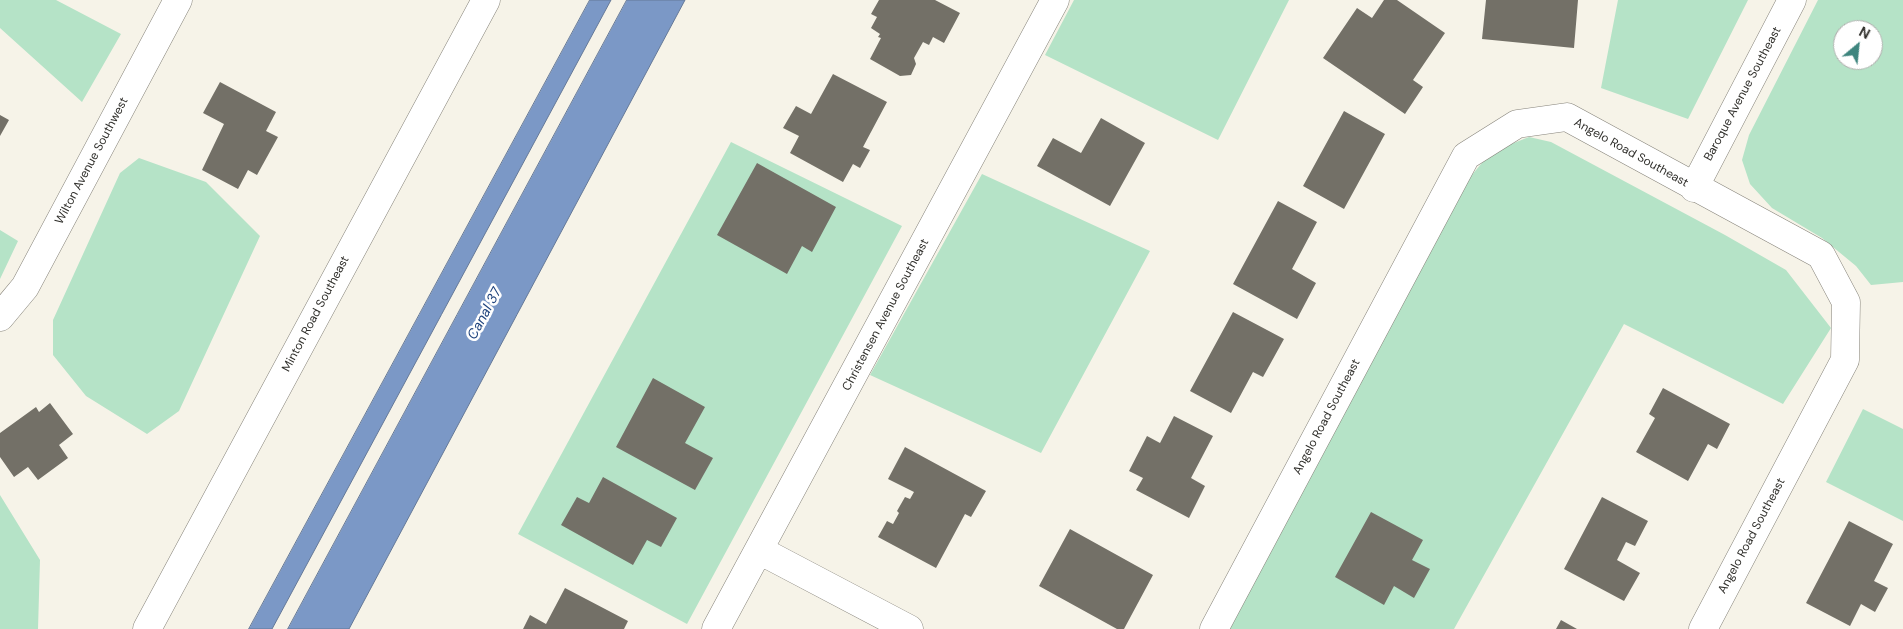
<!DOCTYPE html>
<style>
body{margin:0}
#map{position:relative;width:1903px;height:629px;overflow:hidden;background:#f6f3e8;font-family:"DM Sans",sans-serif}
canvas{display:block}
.north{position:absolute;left:1833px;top:20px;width:50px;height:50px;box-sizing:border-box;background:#fff;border:1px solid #adacab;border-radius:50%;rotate:28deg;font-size:14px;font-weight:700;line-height:20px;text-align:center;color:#31302c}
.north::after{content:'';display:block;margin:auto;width:18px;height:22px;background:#3e857e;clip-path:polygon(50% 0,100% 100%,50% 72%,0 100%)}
</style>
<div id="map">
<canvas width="1903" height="629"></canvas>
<div class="north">N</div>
</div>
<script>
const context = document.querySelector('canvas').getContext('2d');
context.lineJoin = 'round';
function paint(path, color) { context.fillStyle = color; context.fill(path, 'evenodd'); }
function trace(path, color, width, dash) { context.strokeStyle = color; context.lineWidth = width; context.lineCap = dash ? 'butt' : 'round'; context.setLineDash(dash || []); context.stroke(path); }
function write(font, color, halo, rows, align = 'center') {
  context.font = font + ' "DM Sans",sans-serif'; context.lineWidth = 5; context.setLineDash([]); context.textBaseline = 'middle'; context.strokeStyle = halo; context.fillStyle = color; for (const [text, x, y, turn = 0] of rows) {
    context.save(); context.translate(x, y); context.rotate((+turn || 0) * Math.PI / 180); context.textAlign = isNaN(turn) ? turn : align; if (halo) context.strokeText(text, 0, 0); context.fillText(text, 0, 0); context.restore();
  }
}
const green = new Path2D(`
 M0 0H56L121 34 82 102 0 28Z
 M1074 0H1289L1218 140 1045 55Z
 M1618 0H1748L1688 119 1601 88Z
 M1818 0H1903V282L1871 285 1856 266 1822 238 1772 208 1750 184 1742 160 1749 135ZM1843 30H1873V60H1843Z
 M1529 137 1551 142 1725 235 1786 270 1831 328 1783 404 1624 324 1454 629H1227L1466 182 1491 152Z
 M731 142 902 226 687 624 518 534Z
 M139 158 206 182 260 236 179 411 147 434 86 396 53 355V320L120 173Z
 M982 174 1150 251 1041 453 870 375Z
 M0 230 18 241 0 279Z
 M1863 409 1903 429V521L1826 482Z
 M0 495 40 560 38 629H0Z`);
const water = new Path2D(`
 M590 0H611L272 629H249Z
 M627 0H685L349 629H288Z`);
const building = new Path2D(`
 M879 0H935L960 13 944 43 933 37 929 45 923 42 914 58 916 64 911 75 900 76 870 59 881 38 878 37 880 34 871 28 877 17 871 14Z
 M1384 0H1397L1445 33 1413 80 1423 87 1405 114 1323 58 1357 8 1372 18Z
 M1486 0H1578L1574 48 1482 39Z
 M833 74 887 102 863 147 870 150 860 168 853 164 843 182 790 153 799 136 783 128 796 106 811 114Z
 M220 82 276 112 266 131 278 137 257 175 248 170 238 189 202 170 224 124 203 113Z
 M1344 111 1385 134 1344 209 1303 186Z
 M0 115 9 120 0 136Z
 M1101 118 1145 143 1110 206 1037 166 1053 138 1081 153Z
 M757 163 836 207 812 252 802 246 787 274 717 235Z
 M1278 201 1317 222 1292 269 1316 283 1297 319 1233 284Z
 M1233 312 1284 339 1263 377 1253 372 1231 413 1190 391Z
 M653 378 705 407 685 443 713 458 695 490 616 447Z
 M1663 388 1730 424 1717 449 1708 444 1688 481 1636 452 1655 418 1649 414Z
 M50 403 73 434 59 445 68 458 38 480 28 467 14 477 0 457V433L36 407 39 412Z
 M1174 416 1213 436 1191 478 1205 486 1189 518 1136 490 1143 478 1129 471 1147 436 1160 443Z
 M905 447 986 491 971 517 965 514 936 568 878 537 887 521 893 524 899 513 897 511 905 497 910 499 914 492 888 479Z
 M603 477 677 518 661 547 647 540 633 565 561 525 577 497 589 503Z
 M1602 497 1648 521 1635 546 1626 542 1617 560 1640 573 1624 601 1564 569Z
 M1371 512 1423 540 1412 560 1430 569 1414 598 1394 586 1384 605 1335 577Z
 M1849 521 1893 544 1874 581 1888 588 1875 612 1861 604 1850 626 1806 603Z
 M1070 529 1153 575 1124 629H1117L1039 586Z
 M565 588 628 621 624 629H523L530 615 546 624Z
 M1561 620 1577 629H1556Z`);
const street = new Path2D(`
 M1694 188 1792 0
 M0 317 25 287 178 0
 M759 550 909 629
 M716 629 1055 0
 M1214 629 1466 156 1517 124 1567 117 1821 255 1846 302 1845 360 1703 629`);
const secondary = new Path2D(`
 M147 629 486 0`);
const streetNames = [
 ["Baroque Avenue Southeast",1743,94,-62],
 ["Angelo Road Southeast",1631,153,29],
 ["Wilton Avenue Southwest",92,161,-62],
 ["Minton Road Southeast",316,314,-62],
 ["Christensen Avenue Southeast",886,315,-62],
 ["Angelo Road Southeast",1327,417,-62],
 ["Angelo Road Southeast",1752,536,-62]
];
const waterNames = [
 ["Canal 37",485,314,-62]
];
paint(green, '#b5e3c7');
paint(water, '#7b98c6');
trace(water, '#657998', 1);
paint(building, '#737067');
trace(street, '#86837a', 29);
trace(secondary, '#86837a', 29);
trace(street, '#fff', 28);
trace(secondary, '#fff', 28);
write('12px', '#31302c', '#fff', streetNames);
write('italic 14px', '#1f437d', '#fff', waterNames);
</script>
